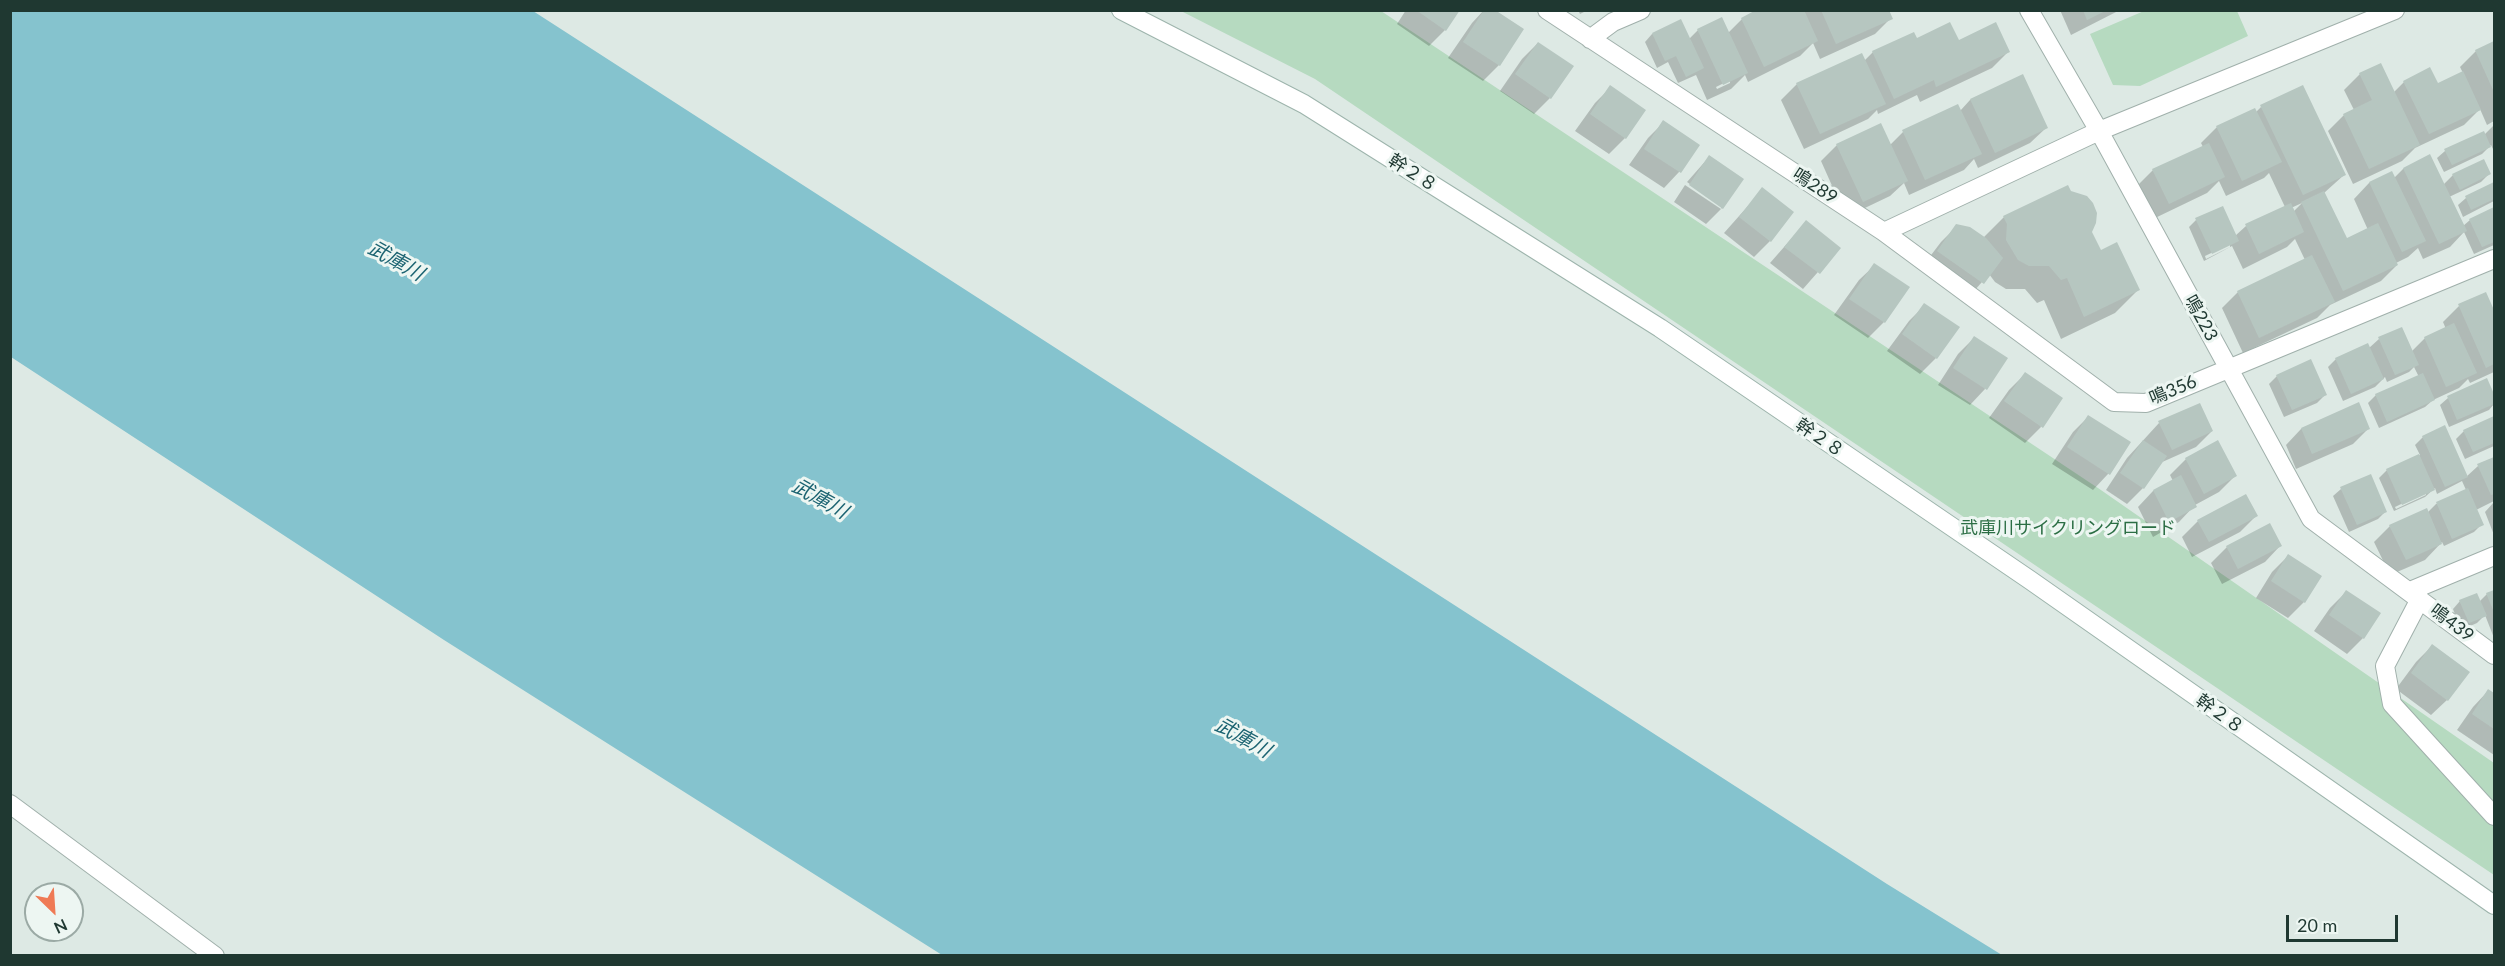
<!DOCTYPE html>
<meta charset="utf-8">
<style>
body{margin:0}
#map{position:relative;width:2505px;height:966px;overflow:hidden;background:#dde9e4;font-family:Lato,sans-serif}
canvas{display:block}
.frame{position:absolute;inset:0;border:12px solid #1f3831;pointer-events:none}
.north{position:absolute;left:24px;top:882px;width:60px;height:60px;box-sizing:border-box;background:#edf6f2;border:2px solid #9baaa5;border-radius:50%;rotate:155deg;font-size:16px;font-weight:700;line-height:24px;text-align:center;color:#1f3831}
.north::after{content:'';display:block;margin:auto;width:21px;height:27px;background:#ef7a55;clip-path:polygon(50% 0,100% 100%,50% 72%,0 100%)}
.scale{position:absolute;left:2286px;top:915px;width:112px;height:27px;box-sizing:border-box;border:3px solid #1f3831;border-top:0;padding-left:8px;font-size:18px;line-height:21px;white-space:nowrap;color:#1f3831;-webkit-text-stroke:4px #edf6f2;paint-order:stroke}
</style>
<div id="map">
<canvas width="2505" height="966"></canvas>
<div class="frame"></div>
<div class="north">N</div>
<div class="scale">20 m</div>
</div>
<script>
const context = document.querySelector('canvas').getContext('2d');
context.lineJoin = 'round';
function paint(path, color) { context.fillStyle = color; context.fill(path, 'evenodd'); }
function trace(path, color, width, dash) { context.strokeStyle = color; context.lineWidth = width; context.lineCap = dash ? 'butt' : 'round'; context.setLineDash(dash || []); context.stroke(path); }
function write(font, color, halo, rows, align = 'center') {
  context.font = font + ' Lato,"Noto Sans JP",sans-serif'; context.lineWidth = 6; context.setLineDash([]); context.textBaseline = 'middle'; context.strokeStyle = halo; context.fillStyle = color; for (const [text, x, y, turn = 0] of rows) {
    context.save(); context.translate(x, y); context.rotate((+turn || 0) * Math.PI / 180); context.textAlign = isNaN(turn) ? turn : align; if (halo) context.strokeText(text, 0, 0); context.fillText(text, 0, 0); context.restore();
  }
}
const green = new Path2D(`
 M1181 11H1381L2098 488 2494 763V875L1315 79Z
 M2237 11 2248 36 2140 86 2113 85 2090 34 2144 11Z`);
const water = new Path2D(`
 M10 11H533L1887 884 2002 955H942L444 640 11 357Z`);
const shadow = new Path2D(`
 M1406 10H1458L1445 30 1429 46 1397 24Z
 M1484 10 1522 30 1499 65 1483 81 1448 58 1472 23Z
 M1578 10H1588L1580 14Z
 M1760 10H1887L1891 18 1875 34 1820 59 1813 43 1800 56 1748 82 1745 75 1731 89 1707 100 1696 75 1678 83 1668 62 1657 68 1645 42 1652 34 1689 39 1698 30 1728 33 1742 19ZM1730 80V83L1717 89 1716 87Z
 M2060 10H2120L2071 35Z
 M1958 42 2008 52 1992 68 1920 102 1917 95 1878 114 1877 110 1868 119 1804 149 1781 100 1797 84 1864 61 1873 52Z
 M2494 42V121L2487 125 2480 109 2464 125 2415 148 2402 161 2353 184 2328 131 2344 115 2354 110 2344 90 2360 74 2393 93 2404 82 2438 85 2463 73 2460 67 2476 51Z
 M1538 43 1550 98 1534 114 1500 91 1522 59Z
 M2022 76 2046 128 2030 143 1978 168 1974 159 1964 170 1909 195 1904 183 1890 196 1846 217 1821 161 1837 145 1880 125 1890 145 1903 132 1960 111 1970 100Z
 M1611 87 1625 138 1609 154 1575 131 1595 103Z
 M2261 107 2344 175 2324 193 2346 240 2368 230 2354 199 2369 183 2392 173 2394 178 2403 169 2430 156 2443 185 2453 175 2489 174 2481 182 2449 197 2463 226 2470 220 2494 208V245L2474 254 2464 232 2450 247 2423 259 2418 248 2408 257 2396 263 2397 265 2381 281 2330 305 2317 318 2243 353 2222 308 2238 292 2305 260 2295 239 2287 247 2243 269 2232 246 2204 261 2189 227 2196 220 2235 236 2246 226 2285 207 2269 173 2264 178 2226 196 2219 181 2207 193 2153 219 2137 186 2153 170 2203 147 2201 143 2217 127 2256 112ZM2302 203 2293 212 2291 208ZM2230 244V247L2206 259 2205 256Z
 M1664 122 1698 145 1679 172 1664 188 1629 165 1648 138Z
 M2494 125V151L2491 145 2482 154 2444 172 2437 158 2445 151 2484 135Z
 M1709 157 1742 179 1721 209V206L1687 182Z
 M2494 183V201L2463 217 2458 205 2466 198Z
 M1685 185 1721 209 1706 224 1674 202Z
 M1763 189 1770 241 1754 257 1724 233Z
 M2004 217 2090 232 2100 251 2138 290 2115 313 2061 339 2044 300 2037 303 2025 289H2006L1995 282 1989 274 1967 299 1922 267 1941 242 1957 226 1983 238Z
 M1806 222 1839 248 1803 289 1770 263Z
 M1875 265 1884 322 1868 338 1834 315 1859 280Z
 M2486 294 2494 313V372L2470 383 2468 379 2459 388 2433 400 2425 407 2379 428 2368 403 2376 395 2419 377 2414 367 2409 372 2387 382 2385 377 2375 387 2343 401 2328 367 2336 359 2369 348 2379 339 2411 352 2425 338 2446 329 2443 322 2459 306Z
 M1925 305 1936 358 1920 374 1887 351 1909 321Z
 M1974 338 1985 389 1970 405 1938 385 1958 354Z
 M2025 374 2041 427 2025 443 1989 418 2009 390Z
 M2277 376 2325 395 2317 403 2284 417 2269 384Z
 M2487 380 2494 398V404L2489 410 2449 427 2440 405 2448 398Z
 M2358 404 2369 428 2353 444 2296 469 2286 445 2301 429Z
 M2088 417 2128 442 2108 474 2093 490 2052 464 2073 432Z
 M2494 418V446L2465 459 2456 439 2464 431Z
 M2159 423 2212 431 2196 447 2160 463 2143 488 2127 504 2106 490 2127 458Z
 M2423 437 2466 477 2478 466 2494 458V501L2476 510 2482 524 2474 532 2444 546 2442 542 2425 560 2390 575 2374 542 2390 526 2427 513 2436 504 2466 490 2462 481 2437 494 2435 488 2425 497 2394 511 2379 478 2387 470 2420 455 2415 445ZM2426 492V495L2396 509 2395 507Z
 M2186 459 2235 476 2219 492 2195 505 2179 522 2153 537 2138 507 2153 491 2173 481 2170 475Z
 M2341 489 2386 511 2378 519 2349 532 2333 496Z
 M2494 502V535L2485 512Z
 M2256 516 2240 532 2192 557 2182 537 2198 521Z
 M2280 546 2265 562 2222 584 2211 563 2227 547Z
 M2288 556 2320 576 2304 602 2288 618 2256 598 2272 572Z
 M2494 591V638L2485 615 2477 623 2461 630 2453 609 2460 601 2479 602 2487 594Z
 M2346 592 2363 638 2347 654 2314 631 2330 608Z
 M2432 646 2447 700 2431 715 2396 689 2416 662Z
 M2488 691 2494 695V755L2457 730 2473 707Z`);
const building = new Path2D(`
 M1416 10H1460L1446 31Z
 M1484 10H1495L1524 29 1500 66 1463 42Z
 M1756 10H1804L1818 41 1764 67 1741 18Z
 M1821 10H1889L1893 19 1836 44Z
 M2083 10H2107L2087 20Z
 M1722 17 1748 73 1723 85 1697 29Z
 M1681 19 1704 68 1686 77 1676 56 1665 61 1652 33Z
 M1950 22 1959 40 1996 22 2010 52 1936 87 1934 80 1894 99 1872 51 1914 32 1917 38Z
 M2494 41V92L2475 50Z
 M1538 42 1574 66 1551 99 1515 74Z
 M1862 53 1886 104 1820 134 1796 83Z
 M2381 63 2420 145 2369 169 2343 114 2372 100 2359 73Z
 M2430 67 2438 83 2463 71 2481 110 2429 134 2403 81Z
 M2023 74 2048 128 1995 153 1970 99Z
 M1610 85 1646 110 1626 139 1590 114Z
 M2303 85 2346 175 2303 195 2260 105Z
 M1958 104 1982 154 1925 180 1902 130Z
 M2255 108 2282 162 2242 181 2216 126Z
 M1663 120 1700 145 1681 173 1644 149Z
 M1881 123 1908 181 1863 202 1836 144Z
 M2484 131 2491 147 2452 165 2444 149Z
 M2209 143 2225 177 2169 204 2152 169Z
 M2430 154 2467 231 2439 244 2403 168Z
 M1709 155 1744 179 1723 209 1689 185Z
 M2484 159 2491 174 2460 190 2452 174Z
 M2392 171 2426 241 2402 252 2369 182Z
 M2494 182V199L2471 210 2465 196Z
 M2068 185 2071 191 2087 196 2093 203 2097 213 2096 223 2092 232 2101 250 2117 242 2140 290 2084 317 2067 278 2061 280 2049 266H2029L2018 260 2006 240 2007 224 2003 216Z
 M1762 187 1794 212 1771 242 1739 217Z
 M2324 191 2347 238 2378 223 2398 265 2343 291 2301 202Z
 M2291 203 2304 232 2259 254 2245 224Z
 M2223 206 2239 241 2212 254 2195 218Z
 M2494 207V242L2482 247 2469 219Z
 M1806 220 1841 248 1820 274 1784 247Z
 M1956 224 1970 227 1986 238 2003 258 1984 284 1937 251Z
 M2312 255 2335 302 2259 338 2237 291Z
 M1874 263 1910 287 1885 323 1849 299Z
 M2486 292 2494 310V364L2486 368 2458 304Z
 M1924 303 1960 327 1937 359 1902 334Z
 M2454 323 2477 373 2446 387 2424 337Z
 M2402 327 2419 365 2395 375 2378 337Z
 M1974 336 2008 358 1987 390 1953 368Z
 M2368 343 2384 379 2351 394 2335 358Z
 M2311 359 2327 395 2292 410 2276 375Z
 M2025 372 2063 398 2043 428 2004 401Z
 M2423 373 2435 400 2387 422 2375 394Z
 M2487 378 2494 394V404L2457 420 2447 396Z
 M2359 402 2370 429 2312 454 2301 428Z
 M2200 403 2213 431 2172 450 2158 421Z
 M2088 415 2131 442 2110 475 2067 447Z
 M2494 416V443L2473 452 2463 430Z
 M2445 425 2468 477 2445 487 2422 436Z
 M2143 440 2167 456 2144 489 2120 473Z
 M2218 440 2237 476 2204 494 2185 458Z
 M2419 454 2435 490 2402 505 2386 469Z
 M2494 457V494L2491 495 2477 464Z
 M2371 474 2387 512 2357 525 2340 487Z
 M2181 475 2197 507 2169 522 2153 490Z
 M2468 488 2484 525 2452 539 2436 502Z
 M2246 494 2258 516 2209 542 2197 520Z
 M2427 508 2442 544 2406 560 2389 525Z
 M2270 523 2282 546 2238 569 2226 546Z
 M2288 554 2322 576 2305 603 2271 581Z
 M2346 590 2381 613 2364 639 2329 615Z
 M2494 590V612L2486 593Z
 M2477 593 2487 616 2469 623 2459 600Z
 M2432 644 2470 672 2448 701 2411 673Z
 M2488 689 2494 693V729L2472 714Z`);
const street = new Path2D(`
 M1547 10 1884 232 2099 131 2395 10
 M2029 10 2099 131 2311 519 2494 655
 M1590 39 1613 22 1641 10
 M1884 232 2114 402 2146 403 2494 259
 M2410 591 2494 556
 M2420 599 2385 666 2392 704 2494 816
 M10 804 215 956`);
const secondary = new Path2D(`
 M1121 10 1304 104 1660 328 2030 580 2494 905`);
const streetNames = [
 ["幹２８",1413,173,32],
 ["鳴289",1815,186,33],
 ["鳴223",2201,318,61],
 ["鳴356",2173,390,-22],
 ["幹２８",1820,438,34],
 ["鳴439",2452,623,37],
 ["幹２８",2220,714,35]
];
const parkNames = [
 ["武庫川サイクリングロード",2068,528]
];
const waterNames = [
 ["武庫川",396,261,29],
 ["武庫川",820,499,29],
 ["武庫川",1243,738,29]
];
paint(green, '#b6dac0');
paint(water, '#85c3ce');
paint(shadow, '#0003');
paint(building, '#b6c6c0');
trace(street, '#a0b0ab', 20);
trace(secondary, '#9db4ac', 20);
trace(street, '#fff', 18);
trace(secondary, '#fff', 18);
write('18px', '#1f3831', '#edf6f2', streetNames);
write('18px', '#2b6e44', '#edf6f2', parkNames);
write('italic 20px', '#1c6472', '#edf6f2', waterNames);
</script>
